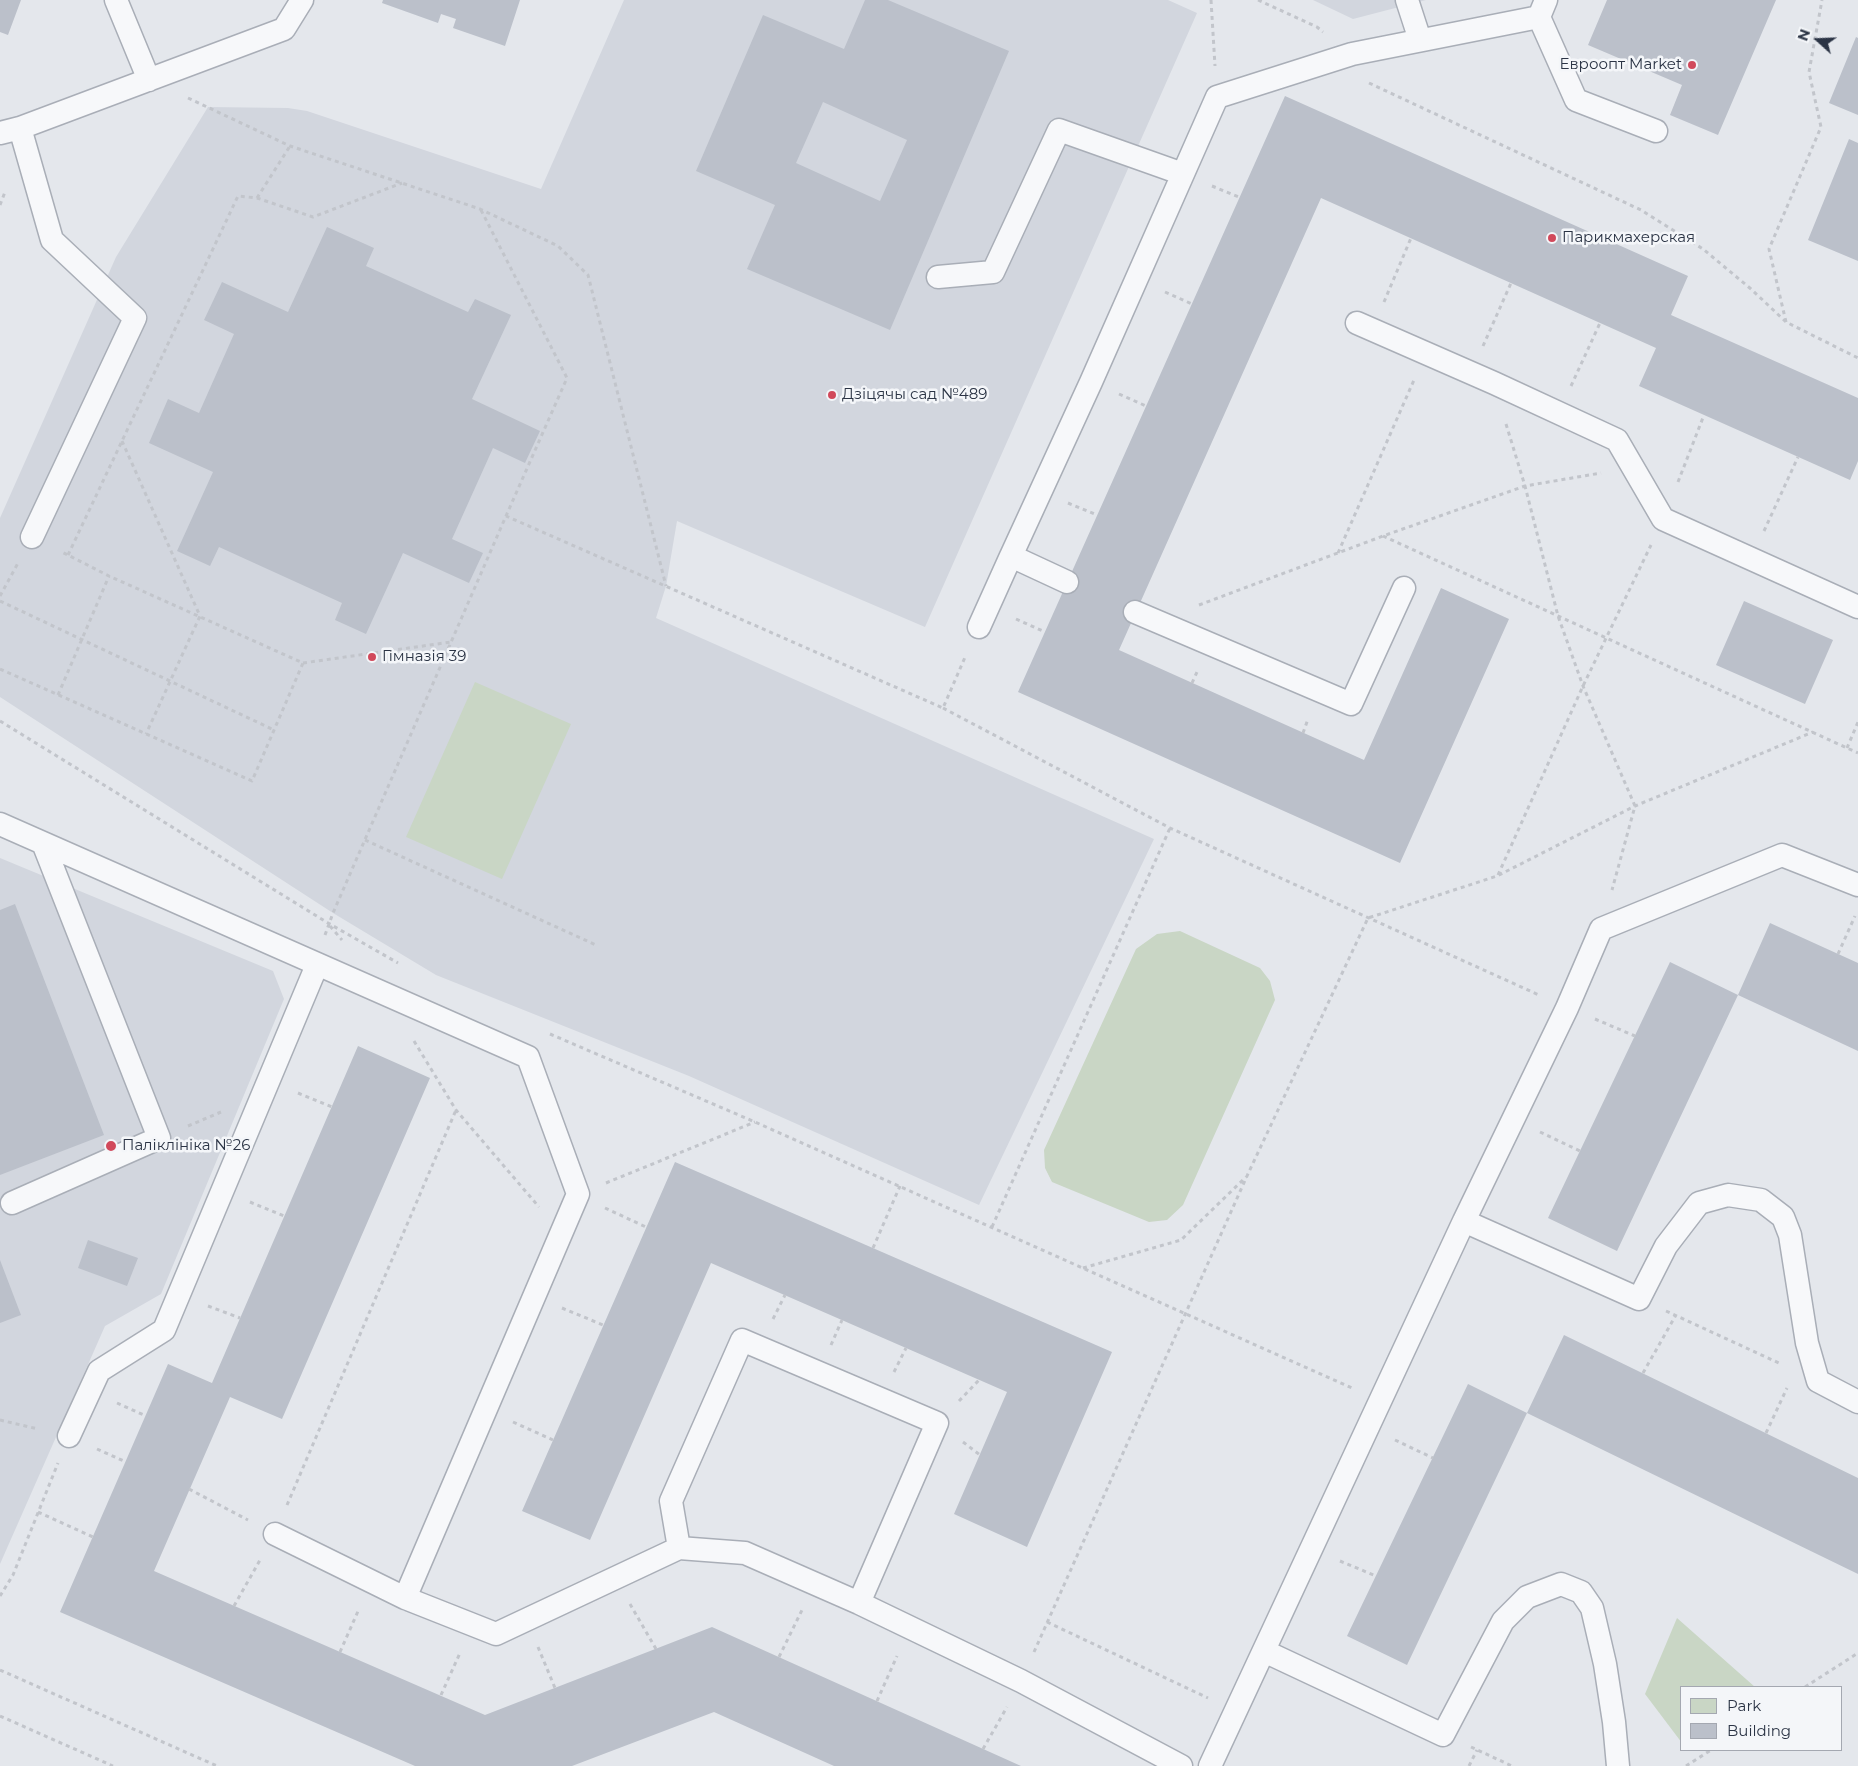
<!DOCTYPE html>
<meta charset="utf-8">
<style>
body{margin:0}
#map{position:relative;width:1858px;height:1766px;overflow:hidden;background:#e4e7ec;font-family:Montserrat,sans-serif}
canvas{display:block}
.legend{position:absolute;left:1680px;top:1686px;width:162px;height:65px;box-sizing:border-box;background:#f4f6f9;border:1px solid #a4a8b1;margin:0;padding:6px 9px;list-style:none;font-size:15px;color:#2b3445}
.legend li{display:flex;align-items:center;gap:10px;height:25px}
.legend b{width:25px;border:1px solid #a4a8b1}
.north{position:absolute;left:1793px;top:15px;width:50px;height:50px;-webkit-text-stroke:4px #f4f6f9;paint-order:stroke;rotate:290deg;font-size:14px;font-weight:700;line-height:20px;text-align:center;color:#2b3445}
.north::after{content:'';display:block;margin:auto;width:18px;height:22px;background:#2b3445;clip-path:polygon(50% 0,100% 100%,50% 72%,0 100%)}
</style>
<div id="map">
<canvas width="1858" height="1766"></canvas>
<ul class="legend">
<li><b style="height:14px;background:#c9d6c5"></b>Park</li>
<li><b style="height:14px;background:#bbc0ca"></b>Building</li>
</ul>
<div class="north">N</div>
</div>
<script>
const context = document.querySelector('canvas').getContext('2d');
context.lineJoin = 'round';
function paint(path, color) { context.fillStyle = color; context.fill(path, 'evenodd'); }
function trace(path, color, width, dash) { context.strokeStyle = color; context.lineWidth = width; context.lineCap = dash ? 'butt' : 'round'; context.setLineDash(dash || []); context.stroke(path); }
function write(font, color, halo, rows, align = 'center') {
  context.font = font + ' Montserrat,sans-serif'; context.lineWidth = 5; context.setLineDash([]); context.textBaseline = 'middle'; context.strokeStyle = halo; context.fillStyle = color; for (const [text, x, y, turn = 0] of rows) {
    context.save(); context.translate(x, y); context.rotate((+turn || 0) * Math.PI / 180); context.textAlign = isNaN(turn) ? turn : align; if (halo) context.strokeText(text, 0, 0); context.fillText(text, 0, 0); context.restore();
  }
}
const built = new Path2D(`
 M624 0H1168L1197 13 925 627 677 521 666 586 656 618 1154 839 979 1205 689 1076 436 975 333 913 0 697V518L116 257 208 107 288 108 307 111 541 189Z
 M1313 0H1426L1353 19Z
 M0 858 273 971 284 999 161 1294 105 1326 0 1564Z`);
const green = new Path2D(`
 M475 682 571 724 502 879 406 837Z
 M1180 931 1260 968 1270 981 1275 1000 1183 1205 1167 1220 1149 1222 1052 1182 1045 1168 1044 1150 1136 949 1157 934Z
 M1677 1618 1755 1687H1682V1743L1645 1694Z`);
const building = new Path2D(`
 M0 0H21L8 35 0 32Z
 M383 0H520L505 46 453 28 456 19 441 14 438 23 382 3Z
 M865 0H888L1009 51 890 330 747 269 775 205 696 171 763 15 844 49ZM823 102 907 140 880 201 796 163Z
 M1607 0H1776L1718 135 1670 115 1682 85 1588 45Z
 M1856 37 1858 38V115L1829 103Z
 M1285 96 1688 276 1671 315 1858 398V461L1850 480 1639 386 1656 348 1321 198 1119 650 1364 760 1441 588 1509 619 1400 863 1018 692Z
 M1849 139 1858 143V261L1808 240Z
 M327 227 374 248 366 266 468 312 475 299 511 315 472 399 540 431 525 463 493 448 452 539 483 553 469 583 403 553 366 634 335 620 342 603 219 547 210 566 177 551 213 472 149 443 168 399 199 413 234 334 204 320 222 282 288 312Z
 M1744 601 1833 640 1805 704 1716 665Z
 M15 904 104 1135 0 1175V910Z
 M1770 923 1858 963V1051L1738 995Z
 M1670 962 1738 995 1617 1251 1548 1218Z
 M358 1046 430 1078 282 1419 230 1397 154 1571 485 1715 712 1627 1021 1766H834L714 1712 572 1766H415L60 1612 168 1364 212 1383Z
 M675 1162 1112 1352 1027 1547 954 1514 1007 1392 711 1263 590 1540 522 1511Z
 M88 1240 138 1258 127 1286 78 1268Z
 M0 1260 21 1315 0 1323Z
 M1564 1335 1858 1478V1574L1527 1413Z
 M1468 1384 1527 1413 1407 1665 1347 1636Z`);
const path = new Path2D(`
 M1211 0 1215 66
 M1258 0 1317 27 1323 32
 M1369 83 1641 210 1703 249 1751 289 1786 322 1858 358
 M188 98 290 146 480 209 558 246 588 275 666 586
 M1212 186 1239 197
 M257 198 290 146
 M0 205 5 192
 M481 210 567 378 506 516
 M1165 292 1192 304
 M1384 302 1411 238
 M1786 322 1769 249 1821 127 1809 72 1822 0
 M1483 346 1511 283
 M1571 386 1600 323
 M1119 394 1146 406
 M1506 424 1525 486 1558 616 1583 686 1635 806 1612 890
 M122 441 200 616 146 734
 M1678 482 1704 415
 M1068 503 1097 515
 M1764 531 1798 457
 M1383 536 1858 753
 M1338 553 1414 380
 M68 555 238 196 257 198 313 217 402 183
 M0 596 18 563
 M0 601 274 730
 M1199 605 1383 536 1525 486 1601 473
 M1016 619 1045 632
 M303 663 451 642
 M0 669 252 781 303 663 109 576 60 551
 M1192 683 1197 672
 M58 695 109 576
 M943 708 1170 828 1539 995
 M0 721 328 923 398 963
 M1303 733 1308 719
 M1847 748 1858 722
 M365 840 596 945
 M1498 875 1583 686 1651 545
 M330 926 342 940
 M325 935 333 913 506 516 943 708 966 655
 M1838 954 1855 916
 M1595 1019 1635 1036
 M550 1034 755 1122 1352 1388
 M414 1041 456 1110 539 1207
 M298 1093 332 1107
 M188 1126 221 1112
 M1540 1132 1580 1151
 M606 1183 755 1122
 M250 1202 284 1216
 M605 1208 646 1227
 M992 1227 1170 828
 M873 1248 900 1186
 M1083 1268 1181 1240 1246 1177
 M208 1306 240 1318
 M562 1308 603 1325
 M1666 1311 1781 1364
 M773 1319 785 1295
 M831 1345 842 1320
 M894 1372 906 1348
 M1643 1373 1676 1315
 M959 1401 979 1380
 M117 1403 146 1416
 M0 1420 38 1429
 M513 1422 553 1440
 M1766 1433 1787 1388
 M1395 1440 1433 1458
 M963 1442 980 1455
 M97 1449 126 1462
 M189 1489 248 1520
 M287 1505 456 1110
 M38 1512 93 1537
 M1340 1561 1376 1576
 M0 1596 13 1575 58 1463
 M630 1604 656 1649
 M234 1606 260 1560
 M1047 1622 1208 1698
 M538 1647 555 1688
 M340 1652 359 1609
 M1034 1652 1247 1176 1368 918 1497 876 1635 806 1813 732
 M779 1657 802 1610
 M0 1670 217 1766
 M1805 1687 1858 1653
 M441 1695 460 1653
 M877 1701 897 1656
 M0 1716 113 1766
 M1471 1747 1512 1766
 M983 1749 1007 1707
 M1469 1766 1477 1750
 M1686 1766 1711 1750`);
const service = new Path2D(`
 M116 0 149 80
 M1407 0 1420 40
 M1539 17 1576 100 1656 131
 M20 128 284 29 302 0
 M0 133 20 128 52 240 135 318 32 537
 M938 277 993 272 1059 130 1183 174
 M1357 323 1494 383 1617 440 1663 519 1858 607
 M1067 582 1011 556 1091 382 1217 97 1352 54 1539 17 1546 0
 M1135 612 1351 704 1404 588
 M979 627 1011 556
 M0 824 528 1057 578 1194 405 1598 496 1634 679 1548 745 1553 859 1603 1021 1681 1181 1766
 M1858 885 1782 855 1601 929 1567 1008 1464 1221 1639 1299 1666 1246 1699 1203 1728 1195 1761 1200 1783 1217 1790 1235 1807 1343 1818 1381 1858 1402
 M12 1203 159 1138 43 843
 M69 1436 99 1371 164 1330 317 965
 M275 1534 405 1598
 M679 1548 671 1501 742 1340 937 1423 859 1603
 M1264 1651 1443 1735 1503 1621 1527 1597 1561 1584 1581 1592 1592 1608 1605 1664 1614 1722 1618 1766
 M1210 1766 1464 1221`);
const markers = [
 [1692,65,5,"#d1495b"],
 [1552,238,5,"#d1495b"],
 [832,395,5,"#d1495b"],
 [372,657,5,"#d1495b"],
 [111,1146,6,"#d1495b"]
];
const poiNames = [
 ["Евроопт Market",1682,65,"right"],
 ["Парикмахерская",1562,238],
 ["Дзіцячы сад №489",842,395],
 ["Гімназія 39",382,657],
 ["Паліклініка №26",122,1146]
];
paint(built, '#d2d6de');
paint(green, '#c9d6c5');
paint(building, '#bbc0ca');
trace(service, '#a9aeb7', 25);
trace(path, '#c2c5cb', 3, [4, 4]);
trace(service, '#f7f8fa', 22);
for (const [x, y, r, color] of markers) { const dot = new Path2D(); dot.arc(x, y, r, 0, 2 * Math.PI); context.fillStyle = color; context.fill(dot); trace(dot, '#f4f6f9', 2); }
write('15px', '#2b3445', '#f4f6f9', poiNames, 'left');
</script>
